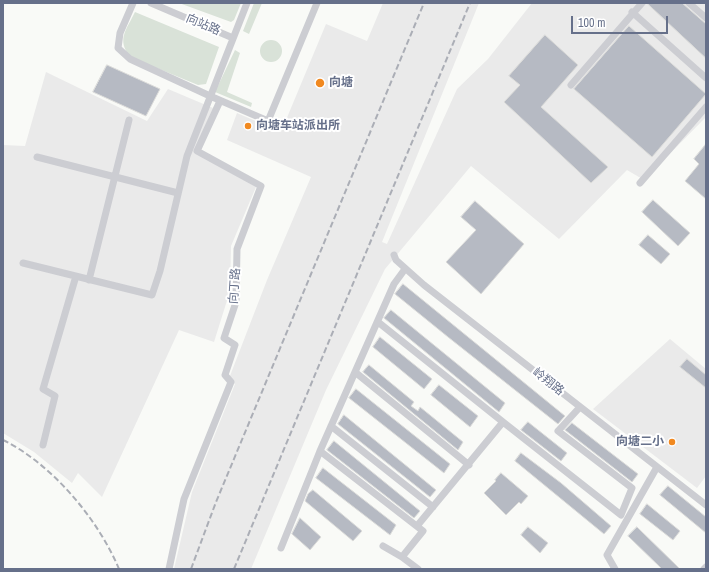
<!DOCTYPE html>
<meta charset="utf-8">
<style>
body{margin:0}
#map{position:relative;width:709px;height:572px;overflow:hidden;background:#f9faf7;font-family:"Archivo Narrow",sans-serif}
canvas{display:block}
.frame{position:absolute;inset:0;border:4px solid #66708a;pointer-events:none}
.scale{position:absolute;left:571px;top:16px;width:97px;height:18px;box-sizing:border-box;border:2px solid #66708a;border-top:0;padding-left:5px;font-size:12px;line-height:14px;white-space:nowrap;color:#66708a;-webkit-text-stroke:3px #fff;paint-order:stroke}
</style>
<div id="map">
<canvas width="709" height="572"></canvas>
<div class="frame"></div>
<div class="scale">100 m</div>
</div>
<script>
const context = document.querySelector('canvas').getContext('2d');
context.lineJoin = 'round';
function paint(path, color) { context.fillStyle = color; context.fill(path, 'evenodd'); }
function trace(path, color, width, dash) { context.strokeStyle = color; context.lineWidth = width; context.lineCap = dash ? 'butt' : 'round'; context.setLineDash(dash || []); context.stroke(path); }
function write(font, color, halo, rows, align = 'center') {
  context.font = font + ' "Archivo Narrow","Noto Sans SC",sans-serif'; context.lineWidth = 4; context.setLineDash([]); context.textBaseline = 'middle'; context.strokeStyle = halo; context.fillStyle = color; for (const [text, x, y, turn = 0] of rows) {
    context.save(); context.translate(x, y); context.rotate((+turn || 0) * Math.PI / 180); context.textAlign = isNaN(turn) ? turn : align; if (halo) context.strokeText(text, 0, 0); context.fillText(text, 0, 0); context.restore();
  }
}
const built = new Path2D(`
 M383 3H479L382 242 387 244 457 89 488 59 532 3H706V117L644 180 627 170 559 239 471 166 385 269 326 390 251 569H174L192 492 235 384 228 381 267 280 311 177 227 140 237 113 281 132 326 24 367 41Z
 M46 72 147 121 168 89 213 108 194 152 256 187 231 246 230 291 214 342 179 330 102 497 78 473 72 483 34 452 3 433V145L25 146Z
 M670 339 706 369V476L697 488 593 409Z`);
const green = new Path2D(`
 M179 3H241L234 20 231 22Z
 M254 3H262L249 34 243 31Z
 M135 12 219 47 206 84 198 85 130 57C116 39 127 29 135 12Z
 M260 51a11 11 0 1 1 22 0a11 11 0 1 1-22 0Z
 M235 50 240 53 227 92 252 103 251 107 215 92Z`);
const building = new Path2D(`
 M647 3H682L706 24V58Z
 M629 26 706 94 652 157 574 89Z
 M545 35 578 65 541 107 608 167 591 183 504 102 520 85 509 76Z
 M107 65 160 89 146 116 93 92Z
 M706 144V199L685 181 699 164 694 159Z
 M653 200 690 233 678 246 642 212Z
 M475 201 524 244 481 294 446 262 476 230 461 217Z
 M648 235 670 254 661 264 639 245Z
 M403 284 565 416 564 417 558 424 448 337 395 294Z
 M391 310 505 403 499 412 384 318Z
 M380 337 432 379 424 389 373 347Z
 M687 359 706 375V388L680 367Z
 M369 365 414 402 411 406 418 411 420 407 463 442 458 450 363 372Z
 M439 385 478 416 470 427 431 395Z
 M356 389 450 464 444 473 349 398Z
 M344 415 436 490 430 497 338 424Z
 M528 422 567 453 561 461 521 430Z
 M572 423 638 474 632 482 565 430Z
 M334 441 420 511 414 518 327 450Z
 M521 453 561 483 611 526 604 534 515 461Z
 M323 468 396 525 390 535 316 478Z
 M501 473 528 496 521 504 519 502 506 515 484 493 496 481 495 480Z
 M668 486 706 517V533L660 495Z
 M313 490 362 531 353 541 305 501 308 494Z
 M647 504 680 531 673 540 640 514Z
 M300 518 321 537 310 550 292 534Z
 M528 527 548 543 540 553 521 535Z
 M637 527 680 569H662L628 536Z`);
const minor = new Path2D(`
 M133 3 120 33 118 48 130 59 210 96 268 121 317 3
 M151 3 233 38
 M689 3 706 18
 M632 12 706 78
 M571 85 642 3
 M37 157 178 193
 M640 183 706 107
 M394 255 396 260 424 285 706 505
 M23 263 152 295 160 271 187 156 247 3
 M89 280 129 120
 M378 322 503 422 417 526
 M355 372 469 465
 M503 422 621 515 632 488 558 431 580 407
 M331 426 433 507
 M43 445 55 396 43 389 76 276
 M320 451 423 531 402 557
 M383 546 402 557 418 569
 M281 548 320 451 394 284 405 269
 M169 569 184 499 231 382 225 375 235 345 224 338 236 302 237 249 261 186 197 151 220 101
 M615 569 607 555 657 467
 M704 569 706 567`);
const rail = new Path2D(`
 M3 440C52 464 98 519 119 569
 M191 569 216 502 424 3
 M234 569 470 3`);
const markers = [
 [320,83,5,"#f18920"],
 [248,126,4,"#f18920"],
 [672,442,4,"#f18920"]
];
const streetNames = [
 ["向站路",203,25,23],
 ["向丁路",235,286,-86],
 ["岭翔路",548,382,38]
];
const poiNames = [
 ["向塘",329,83],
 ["向塘车站派出所",256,126],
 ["向塘二小",664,442,"right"]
];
paint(built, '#eaeaea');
paint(green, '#d9e2d8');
paint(building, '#b6bac3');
trace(building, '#dbdbd9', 1);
trace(minor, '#cccdd2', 7);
trace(rail, '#abaeb6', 2, [6, 3]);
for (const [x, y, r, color] of markers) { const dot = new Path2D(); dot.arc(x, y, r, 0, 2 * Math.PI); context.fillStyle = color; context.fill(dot); trace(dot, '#fff', 1.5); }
write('12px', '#66708a', '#fff', streetNames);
write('bold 12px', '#66708a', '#fff', poiNames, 'left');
</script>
